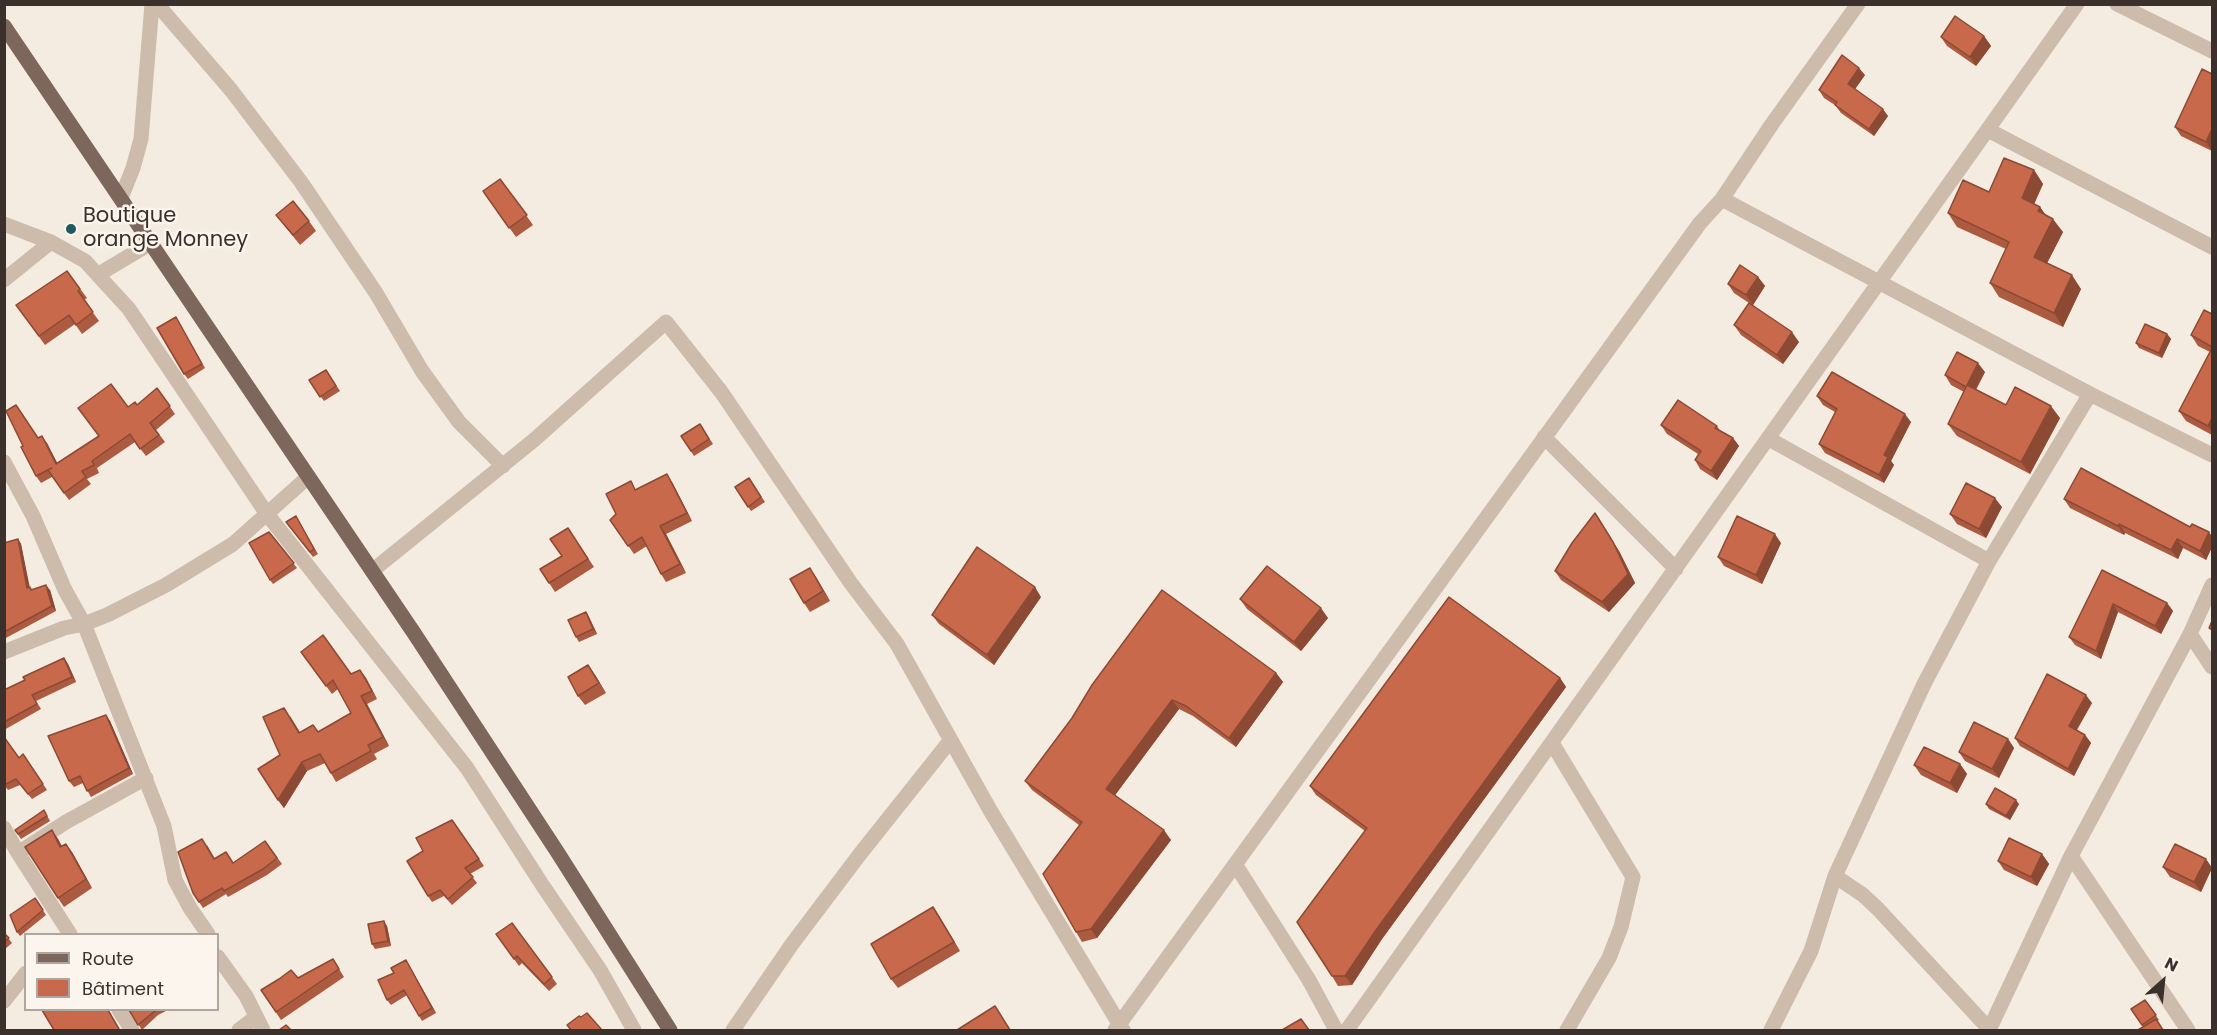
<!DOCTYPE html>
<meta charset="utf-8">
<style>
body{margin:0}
#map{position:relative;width:2217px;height:1035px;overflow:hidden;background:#f4ebe1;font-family:Poppins,sans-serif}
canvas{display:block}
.frame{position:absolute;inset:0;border:6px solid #3b302b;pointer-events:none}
.legend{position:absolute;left:24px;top:933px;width:195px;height:78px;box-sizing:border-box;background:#fbf5ee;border:2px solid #aea6a0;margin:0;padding:8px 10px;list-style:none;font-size:18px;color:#3b302b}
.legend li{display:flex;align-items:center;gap:12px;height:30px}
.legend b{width:30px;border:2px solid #aea6a0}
.north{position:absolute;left:2133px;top:951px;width:60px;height:60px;-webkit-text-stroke:4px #fbf5ee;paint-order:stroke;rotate:27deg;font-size:16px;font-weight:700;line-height:24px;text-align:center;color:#3b302b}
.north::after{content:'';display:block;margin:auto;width:21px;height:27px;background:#3b302b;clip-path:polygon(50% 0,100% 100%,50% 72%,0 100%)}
</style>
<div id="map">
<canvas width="2217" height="1035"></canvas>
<div class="frame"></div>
<ul class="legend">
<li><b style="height:8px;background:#7d675c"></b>Route</li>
<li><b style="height:16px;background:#c8694b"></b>Bâtiment</li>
</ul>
<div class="north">N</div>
</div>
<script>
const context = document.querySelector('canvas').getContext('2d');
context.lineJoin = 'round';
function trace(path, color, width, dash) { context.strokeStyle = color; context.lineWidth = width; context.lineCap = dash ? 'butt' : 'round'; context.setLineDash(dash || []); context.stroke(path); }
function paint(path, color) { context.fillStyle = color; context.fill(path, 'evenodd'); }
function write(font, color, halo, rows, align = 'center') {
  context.font = font + ' Poppins,sans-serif'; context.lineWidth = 5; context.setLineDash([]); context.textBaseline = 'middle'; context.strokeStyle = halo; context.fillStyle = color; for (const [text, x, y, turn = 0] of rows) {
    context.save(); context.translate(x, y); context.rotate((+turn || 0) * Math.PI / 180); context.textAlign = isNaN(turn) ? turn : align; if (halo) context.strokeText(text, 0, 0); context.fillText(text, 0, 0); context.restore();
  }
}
const minor = new Path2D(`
 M157 4 231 90 301 182 376 293 422 371 459 422 503 466
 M2117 4 2212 51
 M1988 130 2212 247
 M121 198 133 168 141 139 152 4
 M1722 199 2090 394 2212 455
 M4 224 51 242 85 261 129 309 267 514 467 768 543 886 600 970 634 1030
 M99 274 151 243
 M4 280 51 242
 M1544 437 1676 569
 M1769 439 1989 561
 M4 462 33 516 65 590 84 624 164 826 175 880 190 908 208 934
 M372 571 534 440 666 322 722 393 850 582 897 644 990 810 1123 1030
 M2190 634 2212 667
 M4 652 64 628 84 624 107 615 166 585 233 544 308 477
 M1552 743 1633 877 1621 927 1609 958 1567 1030
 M4 828 18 853 66 822 146 778
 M18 853 70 934
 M2071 856 2188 1030
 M1235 864 1309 980 1336 1030
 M1835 876 1863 895 1878 909 1990 1030
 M218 957 246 996 263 1030
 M4 1001 26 973
 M119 1010 132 1030
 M239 1030 256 1017
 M733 1030 792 944 860 854 950 741
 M1115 1030 1700 223 1722 199 1772 124 1858 4
 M1347 1030 2077 4
 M1771 1030 1811 951 1835 876 1924 684 1989 561 2090 394
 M1989 1030 2071 856 2190 634 2212 585`);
const primary = new Path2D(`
 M4 26 414 633 558 853 670 1030`);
const wall = new Path2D(`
 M1984 36 1991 46 1976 66 1947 46 1941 37Z
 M2212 74V151L2181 136 2175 127Z
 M1865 75 1855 89 1888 116 1874 136 1841 113 1835 105 1824 98 1819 90Z
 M2034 170 2043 184 2034 204 2040 207 2045 214 2063 232 2047 263 2081 289 2063 327 1999 297 1990 283 2006 249 1957 227 1948 213Z
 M500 179 533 225 516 237 483 191Z
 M276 215 309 221 316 231 300 245Z
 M67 271 87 298 84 300 99 321 82 334 75 324 45 345 16 305Z
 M1758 277 1765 286 1753 305 1799 342 1783 364 1741 335 1734 325 1749 303 1734 293 1728 284Z
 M2212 314V435L2186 421 2179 411 2210 352 2198 346 2191 335Z
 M179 322 205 368 188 379 184 374Z
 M2167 334 2171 339 2162 358 2139 348 2136 343Z
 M326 370 340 391 324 401 309 380Z
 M1985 372 1976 390 2006 405 2060 418 2030 474 1957 436 1948 424 1964 392 1951 385 1945 375Z
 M157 388 175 414 156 430 165 442 146 456 135 442 97 468 99 473 87 479 91 484 69 500 52 477 41 483 36 476 23 446 38 438 47 443 57 464 99 436 128 407 137 405Z
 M1817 396 1911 422 1891 461 1894 465 1884 483 1825 453 1819 444 1835 412 1823 405Z
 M700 424 713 444 694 456 681 436Z
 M1661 425 1717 426 1720 431 1733 438 1739 446 1717 480 1700 469 1695 460 1698 454 1667 434Z
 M749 478 765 502 751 511 735 487Z
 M672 482 692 521 666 534 686 573 666 582 661 574 647 546 634 554 610 520 636 490Z
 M2064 499 2209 532 2212 537V547L2206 560 2183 548 2178 559 2125 533 2124 535 2070 508Z
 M2002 507 1986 538 1957 524 1950 514Z
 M1595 513 1619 551 1635 583 1609 612 1561 580 1555 571Z
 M296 516 318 554 313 557 286 522Z
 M568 528 594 567 555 592 540 569 562 556Z
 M269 532 297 568 273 584 270 580Z
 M18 539 21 544 29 587 32 589 50 590 56 611 4 639V543Z
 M1781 543 1762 584 1724 566 1718 557Z
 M2102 570 2167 603 2173 611 2161 634 2118 612 2101 659 2075 645 2069 637Z
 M816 577 830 601 810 612 804 603Z
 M1041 597 994 665 939 624 932 615Z
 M1240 599 1328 618 1301 651 1247 609Z
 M586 612 589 617 597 634 579 642 576 637Z
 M301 652 351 674 360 670 366 678 377 699 367 704 389 746 374 754 377 759 336 782 325 763 307 771 284 808 278 800 280 755 290 716 300 732 313 725 318 732 351 713 338 689 332 694Z
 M64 658 68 664 76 682 36 701 41 709 4 730V690L25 680Z
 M1276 673 1283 682 1236 747 1193 716 1179 709 1115 795 1171 840 1097 938 1082 942 1076 932 1079 825 1032 790 1025 781 1072 718Z
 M595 675 606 693 585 705 578 696Z
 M1560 678 1566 687 1382 939 1352 985 1338 986 1332 976 1365 831 1316 795 1310 786Z
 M2092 703 2077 730 2085 735 2091 743 2074 776 2020 746 2015 738Z
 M106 715 110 721 133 774 91 797 83 783 74 787 69 781Z
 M2008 739 2014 748 1999 778 1965 761 1959 752Z
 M23 754 47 790 32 799 20 785 8 790 4 785 19 758Z
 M1960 764 1967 774 1957 793 1921 775 1914 765Z
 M1986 804H2019L2010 820 1989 809Z
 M44 810 50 821 21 839 15 830Z
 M452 820 484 866 470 874 477 883 452 905 444 896 432 902 428 896 423 851Z
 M52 830 58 839 62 846 72 852 92 888 64 907 58 898Z
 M265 841 282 864 267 875 228 897 226 894 203 908 193 893 207 845 215 859 233 863Z
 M2042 854 2049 864 2037 886 2004 870 1998 861Z
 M2206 859 2212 868 2201 892 2170 877 2163 867Z
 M35 898 46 915 20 936 17 932Z
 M939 916 960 951 898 988 891 979Z
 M512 923 557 984 549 991 522 963 519 966 496 934Z
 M387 926 391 946 375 949 372 944Z
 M4 933 12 943 4 950Z
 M333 959 344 977 281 1020 261 990 298 978Z
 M409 965 436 1013 422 1021 407 995 391 1005 387 1000 394 973Z
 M2145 1000 2159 1020 2143 1027 2131 1009Z
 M129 1010H168L158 1015 142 1030Z`);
const shadedWall = new Path2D(`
 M1984 36 1991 46 1976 66 1970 57Z
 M1859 68 1865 75 1853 92 1848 84Z
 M1883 109 1888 116 1874 136 1869 129Z
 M2212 129V151L2206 142Z
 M2034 170 2043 184 2031 211 2022 198Z
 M2040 207 2049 220 2038 211Z
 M2053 219 2063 232 2043 271 2034 257Z
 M2072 275 2081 289 2063 327 2054 313Z
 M1758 277 1765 286 1753 305 1746 295Z
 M1792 332 1799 342 1783 364 1777 355Z
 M2167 334 2171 339 2162 358 2159 353Z
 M1978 363 1985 372 1972 396 1966 387Z
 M2051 406 2060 418 2030 474 2021 462Z
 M1905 414 1911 422 1891 461 1894 465 1884 483 1879 475 1884 455Z
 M2212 418V432L2208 426Z
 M42 436 47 443 62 472 56 464Z
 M1733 438 1739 446 1717 480 1711 471Z
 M667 474 672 482 692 521 687 513Z
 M1995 498 2002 507 1986 538 1979 529Z
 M1595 513 1619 551 1635 583 1609 612 1602 602Z
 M2119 524 2125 533 2124 535 2118 526Z
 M660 526 666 534 686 573 680 564Z
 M2209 532 2212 537V547L2206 560 2200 551Z
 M1775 534 1781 543 1762 584 1756 575Z
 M18 539 21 544 31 593 27 588Z
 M2177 539 2183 548 2178 559 2171 550Z
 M810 568 816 577 830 601 823 591Z
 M46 585 50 590 56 611 52 606Z
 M1035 587 1041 597 994 665 987 655Z
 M2167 603 2173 611 2161 634 2155 626Z
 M2113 604 2118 612 2101 659 2096 651Z
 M1321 608 1328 618 1301 651 1294 642Z
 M586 612 589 617 597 634 593 629Z
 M64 658 68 664 76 682 72 677Z
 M588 665 595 675 606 693 599 683Z
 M360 670 366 678 377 699 372 691Z
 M1276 673 1283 682 1236 747 1229 738Z
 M1560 678 1566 687 1382 939 1352 985 1345 976 1376 930Z
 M2086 695 2092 703 2074 734 2069 726Z
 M361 696 367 704 389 746 383 737Z
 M1172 700 1179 709 1113 798 1106 789Z
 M106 715 110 721 133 774 129 768Z
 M2085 735 2091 743 2074 776 2068 769Z
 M2008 739 2014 748 1999 778 1992 769Z
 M302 762 307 771 284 808 278 800Z
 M1960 764 1967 774 1957 793 1950 783Z
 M2016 800 2019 804 2010 820 2006 816Z
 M52 830 58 839 66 855 60 847Z
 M1164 830 1171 840 1097 938 1091 929Z
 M66 844 72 852 92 888 86 879Z
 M2042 854 2049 864 2037 886 2031 877Z
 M2206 859 2212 868 2201 892 2194 882Z
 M933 907 939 916 960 951 954 942Z
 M384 921 387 926 391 946 388 941Z
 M406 960 409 965 436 1013 432 1008Z`);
const building = new Path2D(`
 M1955 16 1984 36 1970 57 1941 37Z
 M1842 55 1859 68 1848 84 1883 109 1869 129 1835 105 1837 102 1819 90Z
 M2202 69 2212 74V129L2206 142 2175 127Z
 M2004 158 2034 170 2022 198 2040 207 2038 211 2053 219 2034 257 2072 275 2054 313 1990 283 2009 242 1948 213 1963 180 1989 192Z
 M500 179 527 215 509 228 483 191Z
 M293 201 309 221 293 235 276 215Z
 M1740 265 1758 277 1746 295 1728 284Z
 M67 271 80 289 78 291 93 312 76 325 69 315 39 336 16 305Z
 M1749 303 1792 332 1777 355 1734 325Z
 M2204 310 2212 314V347L2191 335Z
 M176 317 202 364 184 374 157 328Z
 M2145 324 2167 334 2159 353 2136 343Z
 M2212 348V418L2208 426 2179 411Z
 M1957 352 1978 363 1966 387 1945 375Z
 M326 370 336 386 320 397 309 380Z
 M1832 372 1905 414 1884 455 1888 457 1879 475 1819 444 1837 409 1817 396Z
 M111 384 128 407 135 402 137 405 157 388 170 406 150 423 159 435 140 449 130 434 92 461 94 465 82 471 86 477 64 493 48 470 52 468 36 476 21 447 23 446 6 411 16 405 38 438 42 436 56 464 99 436 78 408Z
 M1967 385 2006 405 2015 387 2051 406 2021 462 1948 424Z
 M1678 400 1717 426 1715 428 1733 438 1711 471 1695 460 1701 451 1661 425Z
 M700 424 709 439 691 451 681 436Z
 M2081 468 2190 527 2192 524 2209 532 2200 551 2177 539 2171 550 2119 524 2118 526 2064 499Z
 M667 474 687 513 660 526 680 564 661 574 642 537 628 546 610 520 616 514 606 494 631 481 635 490Z
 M749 478 761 497 748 507 735 487Z
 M1966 483 1995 498 1979 529 1950 514Z
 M1595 513 1613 542 1628 574 1602 602 1555 571 1572 543Z
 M296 516 314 549 310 552 286 522Z
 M1737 516 1775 534 1756 575 1718 557Z
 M568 528 588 559 549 583 540 569 562 556 550 539Z
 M269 532 294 563 270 580 249 543Z
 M18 539 27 588 30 587 31 590 46 585 52 606 4 632V543Z
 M977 547 1035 587 987 655 932 615Z
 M1267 566 1321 608 1294 642 1240 599Z
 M810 568 823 591 804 603 790 579Z
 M2102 570 2167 603 2155 626 2113 604 2096 651 2069 637Z
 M1162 590 1276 673 1229 738 1186 706 1172 700 1106 789 1164 830 1091 929 1076 932 1043 874 1082 822 1025 781 1072 718 1092 685Z
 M1449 597 1560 678 1376 930 1345 976H1332L1297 922 1367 828 1310 786Z
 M586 612 593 629 576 637 568 620Z
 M2212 621V630L2209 628Z
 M323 635 351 674 360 670 372 691 361 696 383 737 368 745 371 751 331 773 320 754 302 762 278 800 258 769 280 755 263 717 284 708 299 733 313 725 318 732 351 713 333 680 326 686 301 652Z
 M64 658 72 677 32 695 37 704 4 722V690L25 680 23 677Z
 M588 665 599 683 578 696 568 677Z
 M2047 674 2086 695 2069 726 2085 735 2068 769 2015 738Z
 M106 715 129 768 87 791 80 776 69 781 48 736Z
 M1974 722 2008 739 1992 769 1959 752Z
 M4 737 19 758 23 754 43 784 28 794 16 779 4 785Z
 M1924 747 1960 764 1950 783 1914 765Z
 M1995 788 2016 800 2006 816 1986 804Z
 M44 810 47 816 18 834 15 830Z
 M452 820 479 859 465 868 473 877 448 899 440 890 428 896 407 861 423 851 416 838Z
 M52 830 60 847 66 844 86 879 58 898 25 847Z
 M2009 838 2042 854 2031 877 1998 861Z
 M202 839 214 859 226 852 233 863 265 841 277 858 263 869 224 891 222 888 199 902 193 893 178 852Z
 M2175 844 2206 859 2194 882 2163 867Z
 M35 898 43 910 17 932 10 915Z
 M933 907 954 942 891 979 871 944Z
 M384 921 388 941 372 944 368 924Z
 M512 923 552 977 544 984 517 956 514 959 496 934Z
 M4 933 9 938 4 942Z
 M333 959 339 969 276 1012 261 990 279 979 291 970 298 978Z
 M406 960 432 1008 419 1016 404 990 387 1000 378 980 394 973 391 968Z
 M2145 1000 2156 1015 2142 1025 2131 1009Z
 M995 1006 1010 1030H957Z
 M42 1010H108L119 1029 116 1030H54Z
 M129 1010H156L138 1025Z
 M587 1013 602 1030H571L567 1025 579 1016 581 1017Z
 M1301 1019 1309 1030H1282Z
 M2156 1019 2163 1030H2138Z
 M286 1025 291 1030H279Z`);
const markers = [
 [71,229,6,"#1f5a5e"]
];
const poiNames = [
 ["Boutique",83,217],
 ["orange Monney",83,241]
];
trace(minor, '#cdbbac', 15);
trace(primary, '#7d675c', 15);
paint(wall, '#ac5a40');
paint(shadedWall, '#8c4a34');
paint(building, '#c8694b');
trace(building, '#8c4a34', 1.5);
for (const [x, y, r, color] of markers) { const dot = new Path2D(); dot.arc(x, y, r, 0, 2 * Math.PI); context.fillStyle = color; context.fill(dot); trace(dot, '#fbf5ee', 2); }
write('21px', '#3b302b', '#fbf5ee', poiNames, 'left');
</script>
